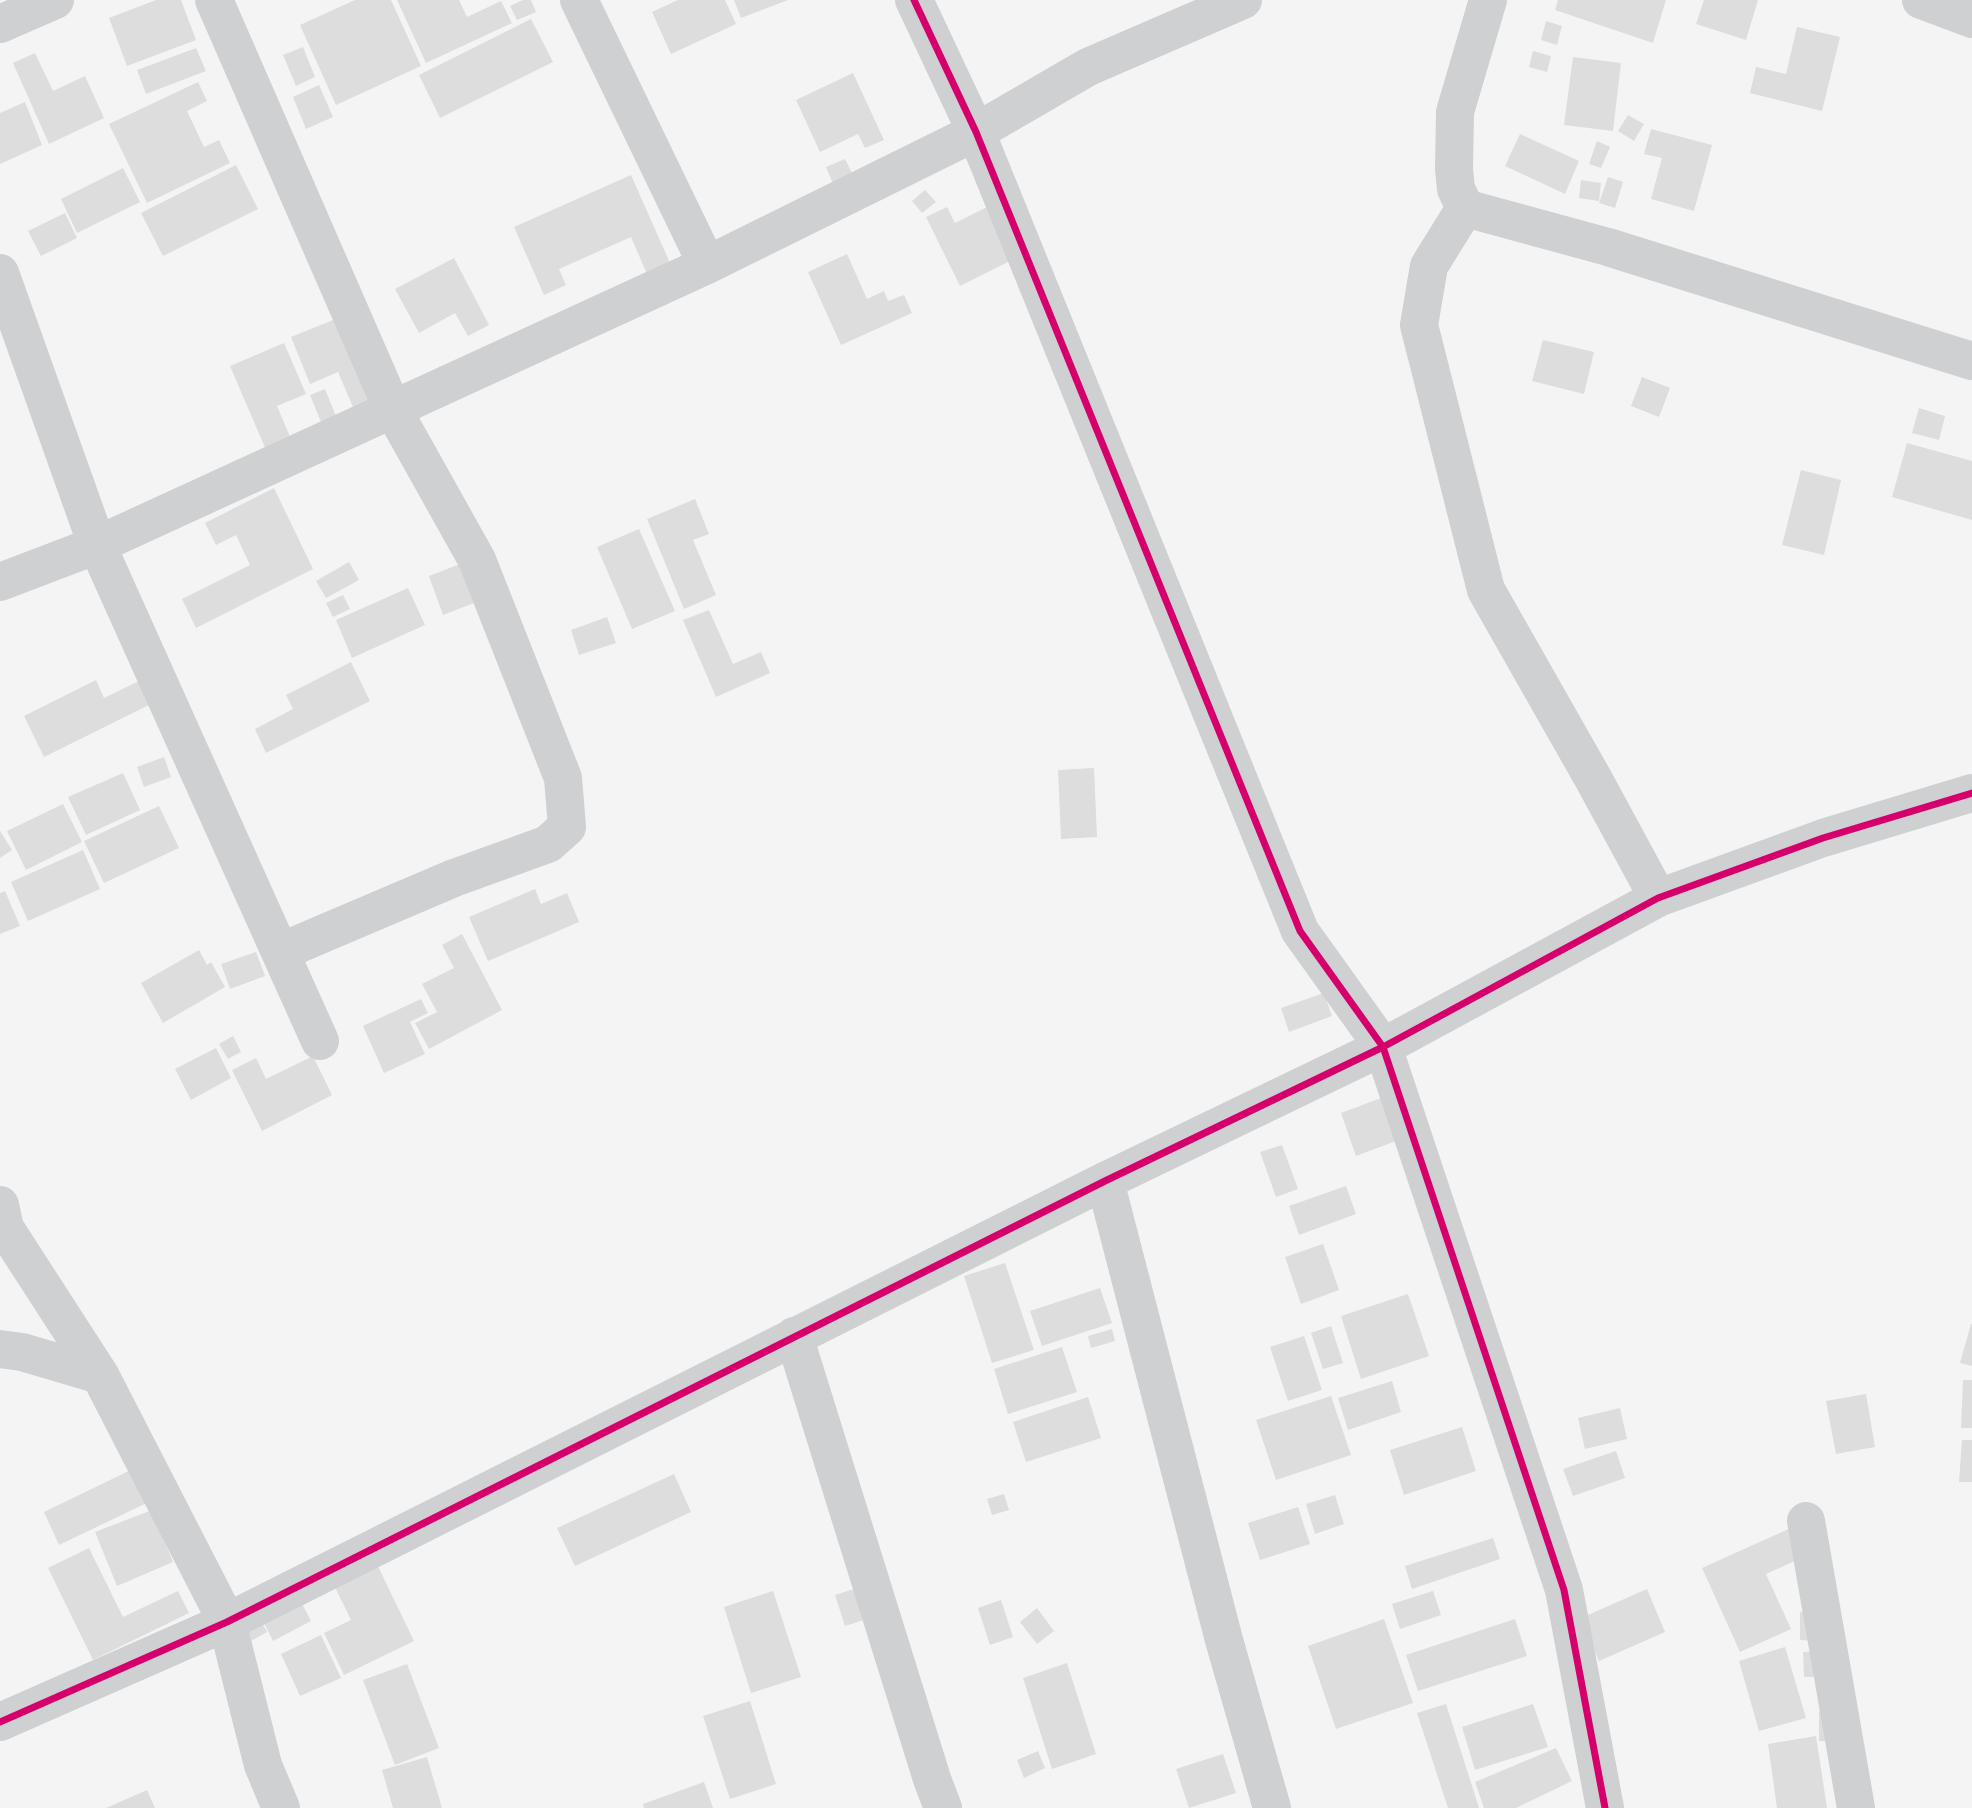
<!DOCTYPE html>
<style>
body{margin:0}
canvas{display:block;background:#f4f4f4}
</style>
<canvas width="1972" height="1808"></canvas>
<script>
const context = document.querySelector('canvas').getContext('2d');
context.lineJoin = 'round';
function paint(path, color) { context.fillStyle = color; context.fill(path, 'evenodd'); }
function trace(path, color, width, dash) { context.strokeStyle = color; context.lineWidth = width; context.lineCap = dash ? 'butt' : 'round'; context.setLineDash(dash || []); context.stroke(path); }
const building = new Path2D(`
 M156 0H181L196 40 127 66 109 18Z
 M355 0H391L421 66 336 105 300 25Z
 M397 0H459L467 17 501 1 512 23 426 63Z
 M523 0H531L536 12 517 20 510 6Z
 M678 0H725L736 24 671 54 652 12Z
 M734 0H788L741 18Z
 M1558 0H1666L1653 43 1555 10Z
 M1704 0H1758L1746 40 1696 24Z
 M531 19 553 62 440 118 419 75Z
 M1546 21 1562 26 1557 45 1541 40Z
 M1797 27 1840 37 1822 111 1750 93 1756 67 1786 74Z
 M303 47 315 77 296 86 283 55Z
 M196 48 206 71 146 94 137 70Z
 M1533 51 1551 56 1547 72 1529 67Z
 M35 53 53 91 85 76 104 118 49 144 13 63Z
 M1573 57 1621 63 1613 131 1564 125Z
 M853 73 884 140 865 148 858 134 820 152 796 100Z
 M198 82 207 101 187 111 204 147 219 140 230 163 147 203 109 124Z
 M319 85 333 117 306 129 293 97Z
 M25 102 42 145 0 164V113Z
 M1628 115 1644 124 1634 141 1618 131Z
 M1651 129 1712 145 1694 211 1651 199 1662 158 1644 154Z
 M1520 134 1579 161 1565 194 1505 166Z
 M1597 141 1610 147 1601 168 1589 164Z
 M845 159 854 177 834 186 826 167Z
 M236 165 258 209 163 256 141 213Z
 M123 168 140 202 77 233 61 199Z
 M631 175 670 263 647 274 631 237 559 269 566 285 544 295 514 227Z
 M1608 177 1623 182 1615 208 1599 203Z
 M1581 180 1601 183 1599 201 1579 198Z
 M925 190 936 202 922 213 912 201Z
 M989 206 1014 259 960 286 926 217 947 207 955 223Z
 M65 213 77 238 41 256 28 231Z
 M847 254 867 299 884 291 888 301 904 295 912 313 841 345 808 272Z
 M454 258 489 325 468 336 455 313 419 333 395 289Z
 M343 316 377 398 353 407 338 372 310 384 291 337Z
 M1543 340 1594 352 1584 394 1532 381Z
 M284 343 306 394 277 406 291 439 266 450 230 366Z
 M1642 377 1670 388 1659 417 1631 406Z
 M325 389 338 421 323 427 310 395Z
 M1919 408 1945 416 1939 440 1912 433Z
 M1907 443 1972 461V520L1892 497Z
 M1801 470 1841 480 1824 555 1782 545Z
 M274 488 313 569 196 628 182 599 250 565 236 535 216 545 205 523Z
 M695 499 709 534 693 540 716 595 684 609 647 519Z
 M639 529 675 611 632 629 597 547Z
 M349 562 359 580 326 598 316 581Z
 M460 564 474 603 443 615 429 576Z
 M408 588 425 625 352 658 336 620Z
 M343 595 350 609 333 617 326 603Z
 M709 610 733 664 761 652 770 673 716 697 683 620Z
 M607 617 616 643 579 655 571 630Z
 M351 662 370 701 266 753 255 729 293 709 286 695Z
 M96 680 104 698 139 681 151 704 44 757 24 716Z
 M164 757 171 777 144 787 137 767Z
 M1094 768 1097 837 1061 839 1058 770Z
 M123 773 140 810 86 835 68 797Z
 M63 804 82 842 26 870 7 831Z
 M159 806 179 848 104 883 84 841Z
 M0 831 12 850 0 858Z
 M83 850 100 889 28 921 11 882Z
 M535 889 541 904 567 893 579 922 488 961 469 917Z
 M5 891 20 926 0 934V893Z
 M462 934 502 1010 429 1049 415 1023 437 1012 422 984 454 968 442 945Z
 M199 950 207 965 211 962 225 987 163 1023 141 983Z
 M256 952 265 976 230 989 221 964Z
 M1324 993 1332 1016 1289 1032 1281 1008Z
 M421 999 428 1013 410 1022 425 1054 384 1073 363 1026Z
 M233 1036 241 1052 228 1059 219 1044Z
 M216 1048 231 1078 191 1100 175 1069Z
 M313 1056 332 1095 262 1131 232 1070 256 1058 266 1079Z
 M1381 1098 1396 1141 1356 1156 1341 1113Z
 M1282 1145 1298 1189 1276 1197 1260 1152Z
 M1346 1186 1356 1214 1299 1235 1289 1206Z
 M1323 1244 1339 1290 1301 1304 1285 1257Z
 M1005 1263 1034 1350 992 1363 964 1276Z
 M1100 1288 1112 1323 1042 1346 1030 1311Z
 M1408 1294 1429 1356 1361 1379 1341 1316Z
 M1971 1324H1972V1366L1960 1363Z
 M1331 1326 1343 1363 1323 1369 1311 1333Z
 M1112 1329 1115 1341 1091 1348 1088 1336Z
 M1304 1336 1322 1390 1288 1401 1270 1347Z
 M1062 1347 1077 1392 1008 1414 994 1369Z
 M1963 1380H1972V1428H1961Z
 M1392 1381 1401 1412 1348 1430 1338 1398Z
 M1866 1394 1875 1447 1836 1454 1826 1401Z
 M1331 1396 1351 1455 1276 1480 1256 1420Z
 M1088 1397 1101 1438 1026 1462 1013 1422Z
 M1620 1408 1627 1439 1585 1449 1578 1418Z
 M1462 1427 1476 1471 1404 1495 1390 1450Z
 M1962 1440H1972V1482H1959Z
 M1616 1451 1625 1478 1573 1496 1563 1469Z
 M137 1467 153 1500 59 1545 44 1512Z
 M674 1474 691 1512 575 1566 557 1528Z
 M1004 1494 1009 1510 992 1515 987 1499Z
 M1335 1495 1344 1524 1315 1534 1306 1504Z
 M1298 1507 1310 1544 1260 1560 1248 1523Z
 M152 1510 173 1562 117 1586 95 1532Z
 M1793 1527 1806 1556 1766 1574 1791 1629 1740 1652 1702 1568Z
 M1493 1538 1500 1559 1412 1589 1405 1566Z
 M89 1548 123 1617 178 1591 189 1613 93 1660 48 1568Z
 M374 1558 414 1641 344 1675 324 1633 351 1620 331 1579Z
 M857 1588 867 1619 845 1626 835 1595Z
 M1647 1589 1665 1632 1599 1661 1581 1618Z
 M773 1591 801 1677 751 1693 724 1607Z
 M1433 1591 1441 1615 1400 1629 1392 1604Z
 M298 1596 311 1621 273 1641 260 1615Z
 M1001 1600 1013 1637 990 1645 978 1608Z
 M1037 1608 1054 1631 1037 1644 1020 1622Z
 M1800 1612 1817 1613 1816 1641 1800 1640Z
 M258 1616 267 1632 251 1641 243 1625Z
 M1384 1619 1413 1703 1336 1729 1308 1646Z
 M1515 1619 1527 1656 1418 1691 1406 1655Z
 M321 1635 341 1678 300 1696 281 1654Z
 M1785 1647 1806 1718 1759 1731 1739 1661Z
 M1820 1651 1821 1677H1804L1803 1652Z
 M1067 1663 1096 1754 1052 1769 1023 1678Z
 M407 1664 439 1748 395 1765 363 1680Z
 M750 1701 776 1784 730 1799 703 1716Z
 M1446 1704 1479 1808H1448L1417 1713Z
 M1533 1704 1548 1747 1475 1770 1462 1727Z
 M1819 1711 1836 1712 1835 1741H1819Z
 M1816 1736 1827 1808H1777L1768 1744Z
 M1556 1748 1572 1781 1516 1808H1484L1475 1782Z
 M1038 1751 1045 1768 1024 1778 1017 1760Z
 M1223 1754 1236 1793 1189 1808 1176 1769Z
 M427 1757 442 1808H393L382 1770Z
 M704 1782 713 1808H644L643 1804Z
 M147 1790 155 1808H106Z`);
const minor = new Path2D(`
 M214 0 392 408 477 560 563 778 567 827 548 844 454 878 280 952
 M579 0 707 265
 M914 0 976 132 1300 931 1383 1047 1564 1590 1605 1808
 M1488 0 1455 112 1454 169 1456 189 1465 208 1608 247 1972 361
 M1921 0 1972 19
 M0 24 55 0
 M1465 208 1429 266 1419 325 1486 590 1594 780 1658 898
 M0 273 97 545 320 1041
 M0 582 97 545 707 265 976 132 1088 67 1243 0
 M1105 1181 1224 1640 1272 1808
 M0 1205 5 1228 100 1375 227 1622 263 1765 281 1808
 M794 1336 932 1779 943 1808
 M0 1349 22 1352 100 1375
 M1806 1521 1856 1808
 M0 1722 227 1622 1105 1181 1383 1047 1658 898 1823 838 1972 793`);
const cycleway = new Path2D(`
 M914 0 976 132 1300 931 1383 1047 1564 1590 1605 1808
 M0 1722 227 1622 1105 1181 1383 1047 1658 898 1823 838 1972 793`);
paint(building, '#ddddde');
trace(minor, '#ced0d2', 38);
trace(cycleway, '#d6006c', 7);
</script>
